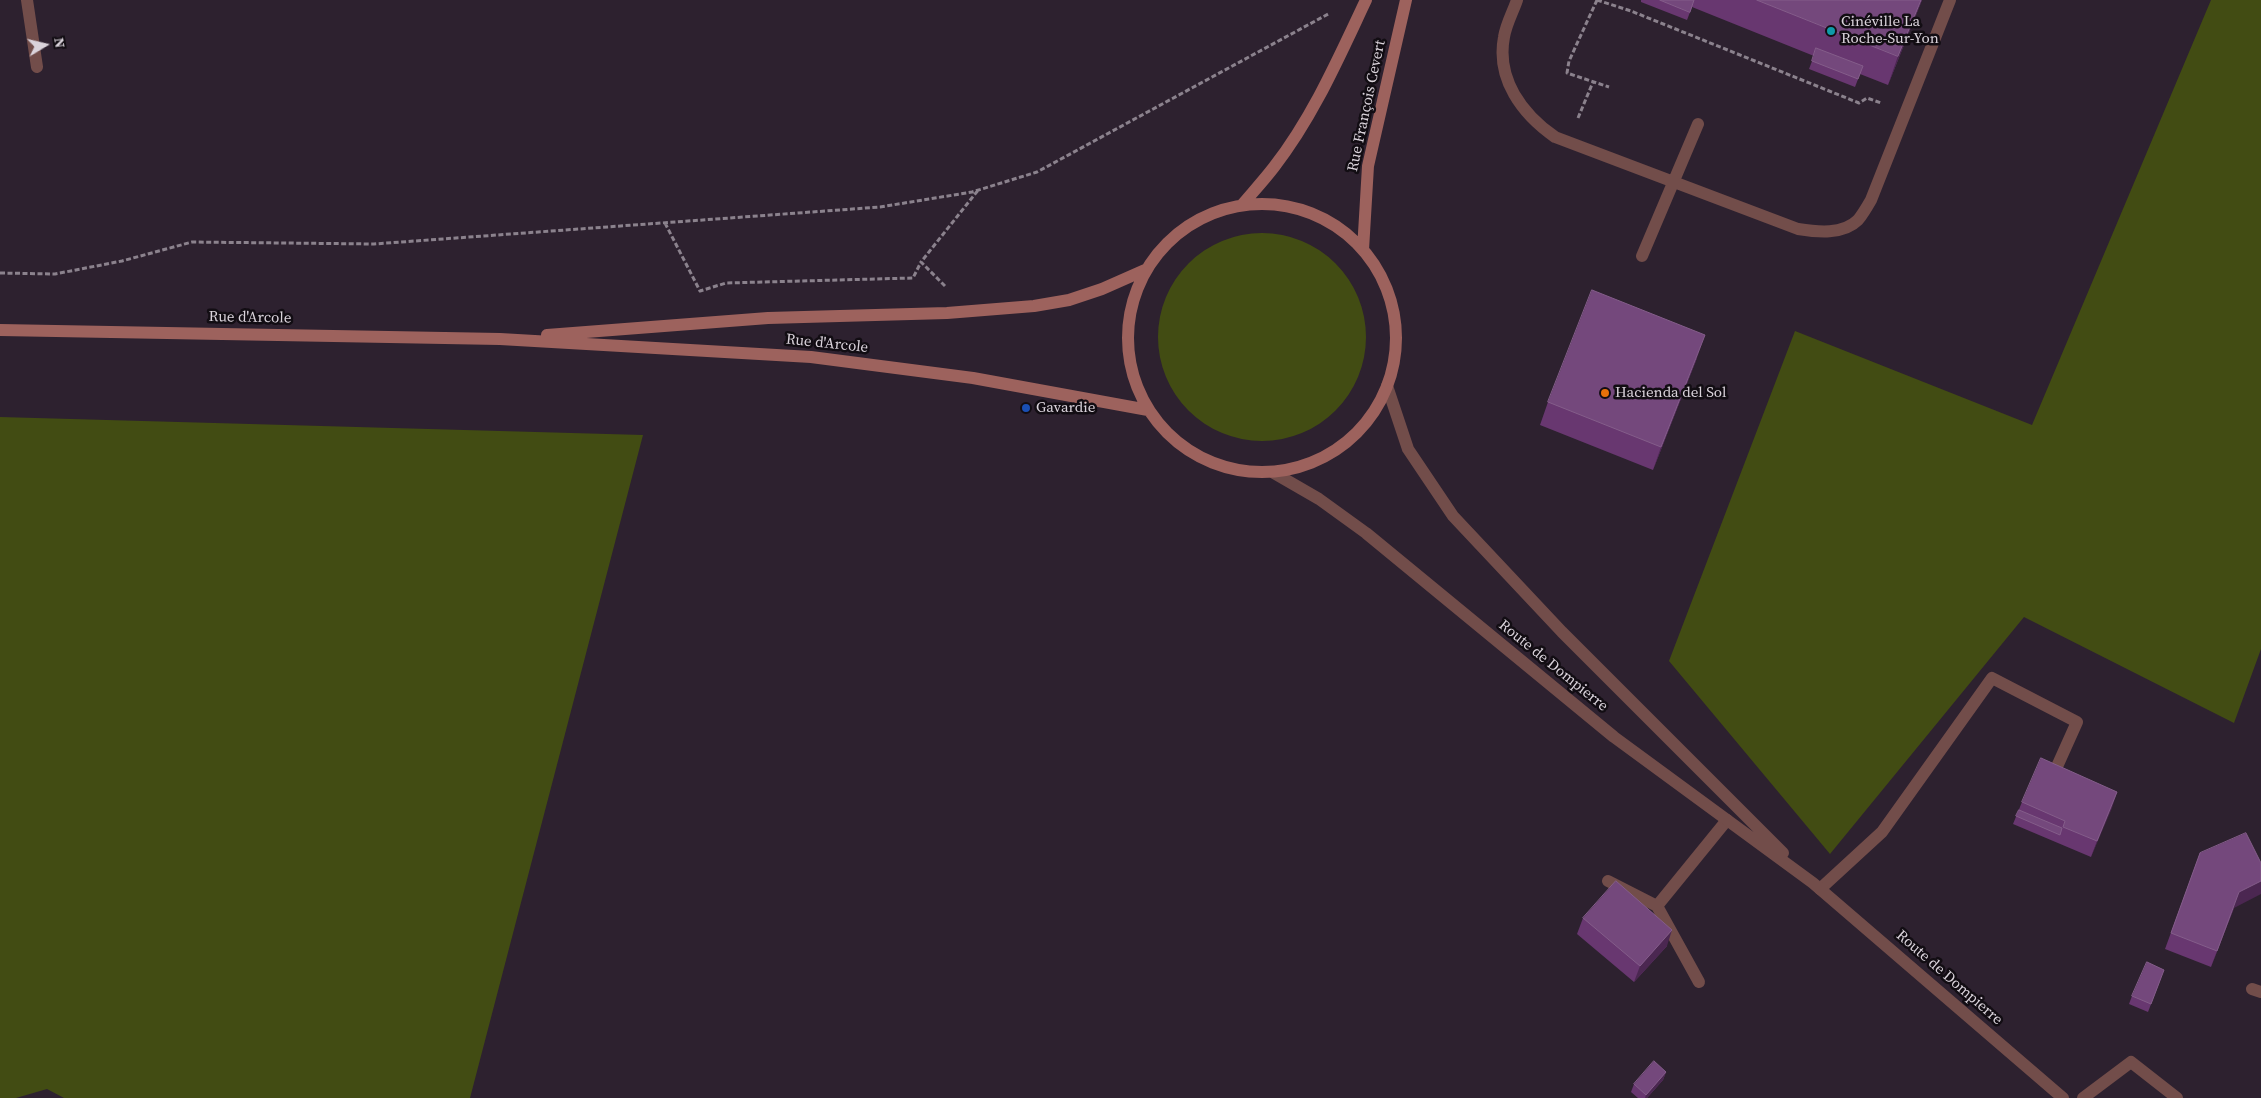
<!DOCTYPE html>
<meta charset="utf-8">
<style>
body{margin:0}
#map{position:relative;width:2261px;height:1098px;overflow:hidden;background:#2d212f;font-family:"Source Serif 4",serif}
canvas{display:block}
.north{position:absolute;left:20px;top:20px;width:50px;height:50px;-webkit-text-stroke:4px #120d13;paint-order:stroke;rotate:81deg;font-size:14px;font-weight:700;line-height:20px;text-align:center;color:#dad3db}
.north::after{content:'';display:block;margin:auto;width:18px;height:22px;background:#dad3db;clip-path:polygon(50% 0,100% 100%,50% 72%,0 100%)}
</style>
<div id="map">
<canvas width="2261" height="1098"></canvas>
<div class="north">N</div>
</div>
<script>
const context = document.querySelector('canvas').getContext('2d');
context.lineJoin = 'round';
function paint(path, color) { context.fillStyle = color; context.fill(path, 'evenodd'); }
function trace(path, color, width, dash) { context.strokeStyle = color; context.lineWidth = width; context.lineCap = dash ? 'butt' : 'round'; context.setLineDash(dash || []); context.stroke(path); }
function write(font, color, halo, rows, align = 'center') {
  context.font = font + ' "Source Serif 4",serif'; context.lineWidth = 5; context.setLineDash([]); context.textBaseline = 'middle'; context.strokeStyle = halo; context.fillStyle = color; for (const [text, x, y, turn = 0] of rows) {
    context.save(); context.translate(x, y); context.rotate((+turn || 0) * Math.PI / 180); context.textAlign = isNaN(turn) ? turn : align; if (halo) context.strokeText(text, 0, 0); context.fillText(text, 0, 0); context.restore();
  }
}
const green = new Path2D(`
 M2211 0H2261V649L2234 723 2024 617 1830 854 1669 661 1795 331 2032 425Z
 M1158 337a104 104 0 1 1 208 0a104 104 0 1 1-208 0Z
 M0 417 643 435 470 1098H64L47 1089 16 1098H0Z`);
const path = new Path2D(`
 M1597 0 1631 11 1859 103 1867 98 1881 103
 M1597 0 1569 61 1567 73 1609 87
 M1578 118 1593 82
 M665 223 700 291 726 283 913 278 921 262
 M0 273 55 274 122 261 192 242 374 244 880 207 972 192 1037 172 1330 13
 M945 286 921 262 979 189`);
const service = new Path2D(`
 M27 0 37 67
 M1517 0C1513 12 1506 24 1504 37 1496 79 1522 114 1555 137L1798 229C1817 232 1843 235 1858 220 1863 214 1867 207 1871 200L1950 0
 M1642 256 1698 124
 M1820 889 1882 832 1992 678 2077 722 2055 771
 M2252 989 2261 992
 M2083 1098 2131 1062 2177 1098`);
const minor = new Path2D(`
 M1608 881 1657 906
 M1699 982 1657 906 1727 820`);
const tertiary = new Path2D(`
 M1387 386 1408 449 1453 516 1562 632 1783 853
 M1274 473 1319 499 1366 533 1614 737 1813 883 2063 1098`);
const secondary = new Path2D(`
 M1128 338a134 134 0 1 1 268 0a134 134 0 1 1-268 0Z
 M1242 205C1253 192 1264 180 1274 167 1313 117 1339 57 1366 0
 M1363 250 1368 166 1406 0
 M0 330 500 339 811 357 973 378 1148 410
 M547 335 768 318 947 313 1034 306 1069 300 1102 289 1145 270`);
const wall = new Path2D(`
 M1641 0H1922L1888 85 1860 74 1855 87 1809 69 1814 56 1692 7 1687 20 1641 2Z
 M1697 358 1653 470 1540 425 1548 402Z
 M2117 792 2091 857 2013 824 2022 802Z
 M2200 853 2234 908 2211 967 2165 949Z
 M1583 918 1667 946 1634 982 1577 934Z
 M2161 978 2148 1012 2129 1004 2132 996Z
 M1666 1072 1663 1080 1647 1098H1638L1631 1092 1634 1084Z`);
const shadedWall = new Path2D(`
 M1921 0H1922L1888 85 1898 56Z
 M1705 335 1697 358 1653 470 1661 447Z
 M2117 792 2112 808 2091 857 2097 841Z
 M2261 881V894L2234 908 2211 967 2239 892Z
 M1672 930 1667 946 1634 982 1640 966Z
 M1666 1072 1663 1080 1647 1098H1645L1646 1095Z`);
const building = new Path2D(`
 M1660 0H1694L1690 12Z
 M1757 0H1921L1898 56Z
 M1816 48 1863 66 1858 79 1812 61Z
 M1592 290 1705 335 1661 447 1548 402Z
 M2041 758 2117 792 2097 841 2063 827 2065 821 2022 802Z
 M2019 810 2062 828 2060 835 2016 816Z
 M2246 833 2261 863V881L2239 892 2217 951 2171 933 2200 853Z
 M1616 881 1672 930 1640 966 1583 918Z
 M2147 962 2164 970 2151 1004 2132 996Z
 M1654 1061 1666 1072 1646 1095 1634 1084Z`);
const markers = [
 [1831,31,5,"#0f9aa8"],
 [1605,393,5,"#e8710a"],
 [1026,408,5,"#1a4fb4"]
];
const poiNames = [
 ["Cinéville La",1841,22],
 ["Roche-Sur-Yon",1841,39],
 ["Hacienda del Sol",1615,393],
 ["Gavardie",1036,408]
];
const streetNames = [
 ["Rue François Cevert",1367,106,-78],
 ["Rue d'Arcole",250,318,1],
 ["Rue d'Arcole",827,344,6],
 ["Route de Dompierre",1553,666,39],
 ["Route de Dompierre",1949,978,41]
];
paint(green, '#424c13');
trace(path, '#8b828d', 3, [5, 2.5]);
trace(service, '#724d4a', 12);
trace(minor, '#724d4a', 12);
trace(tertiary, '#724d4a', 12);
trace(secondary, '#9d625d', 12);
paint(wall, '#683770');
paint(shadedWall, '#4b2751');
paint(building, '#74487c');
trace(building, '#845d8a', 1);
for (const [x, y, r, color] of markers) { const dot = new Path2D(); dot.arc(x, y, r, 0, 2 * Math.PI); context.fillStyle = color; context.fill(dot); trace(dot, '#120d13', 2); }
write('15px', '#dad3db', '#120d13', poiNames, 'left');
write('15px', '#dad3db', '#120d13', streetNames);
</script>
